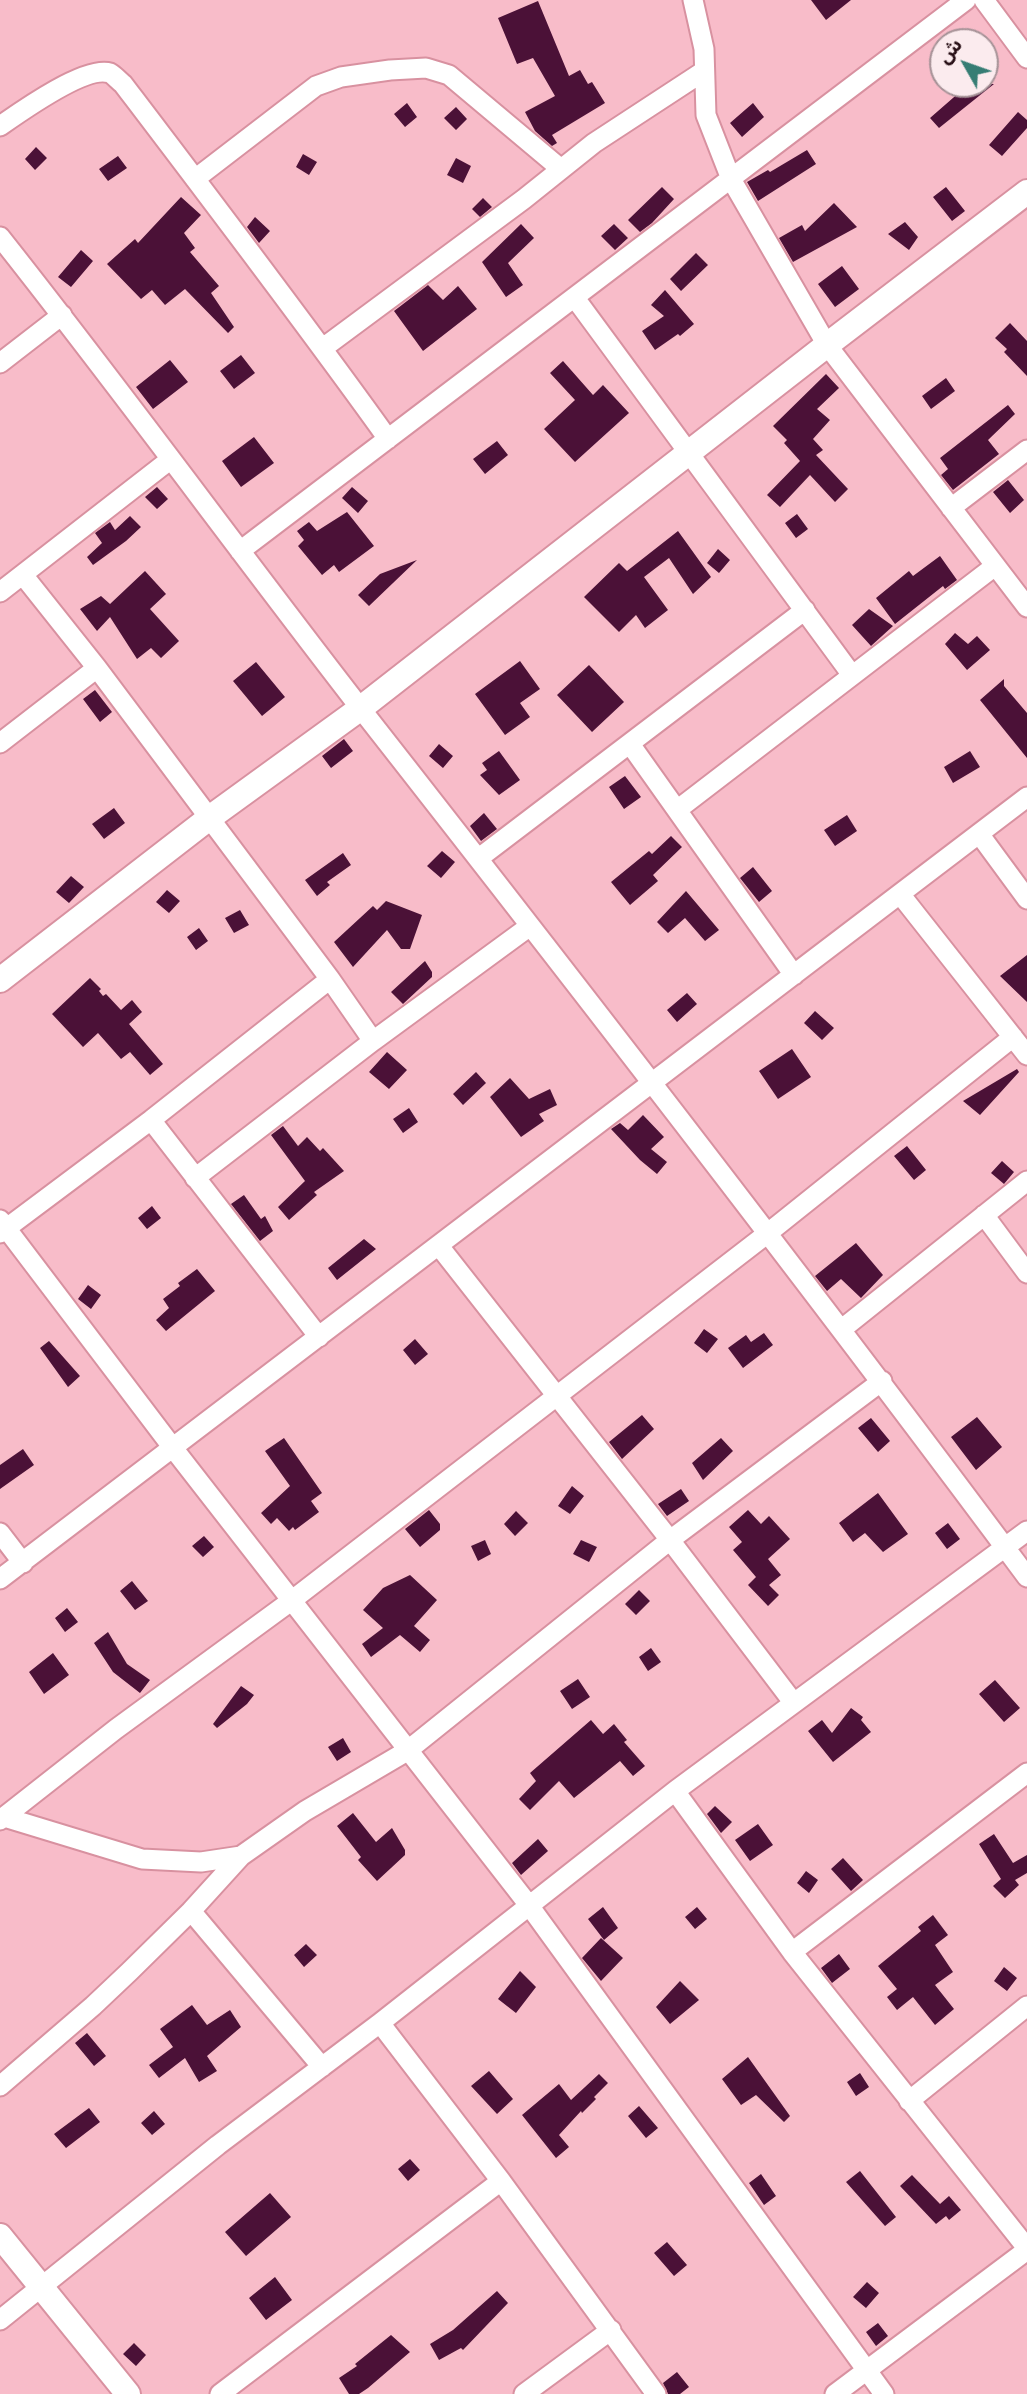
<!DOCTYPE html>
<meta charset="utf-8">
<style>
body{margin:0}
#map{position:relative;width:1027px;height:2394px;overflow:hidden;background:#f8bcc9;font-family:Manrope,"Noto Sans Arabic",sans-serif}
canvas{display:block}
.north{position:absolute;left:929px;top:28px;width:70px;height:70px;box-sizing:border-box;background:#fbebee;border:2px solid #a69297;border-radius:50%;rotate:310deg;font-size:19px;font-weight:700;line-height:28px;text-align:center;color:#260d14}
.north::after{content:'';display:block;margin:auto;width:24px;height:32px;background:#367d74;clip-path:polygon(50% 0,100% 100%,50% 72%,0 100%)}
</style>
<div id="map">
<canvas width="1027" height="2394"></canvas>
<div class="north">ش</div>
</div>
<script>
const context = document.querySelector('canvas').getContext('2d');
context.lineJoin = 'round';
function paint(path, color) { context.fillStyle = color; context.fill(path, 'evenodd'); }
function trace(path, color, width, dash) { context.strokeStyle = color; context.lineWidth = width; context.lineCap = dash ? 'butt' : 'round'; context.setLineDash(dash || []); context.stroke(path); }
const building = new Path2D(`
 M811 0H851L826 20Z
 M538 1 569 76 580 70 588 84 592 82 605 103 552 135 557 143 552 146 535 131 525 112 555 96 533 58 517 64 498 18Z
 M969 84H994L939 128 930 118Z
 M407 103 417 117 405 127 394 114Z
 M753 103 764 117 742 137 730 123Z
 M456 107 467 119 456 130 444 118Z
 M1018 112 1027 120V128L1002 156 989 145Z
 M36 147 47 158 35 170 25 159Z
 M807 150 816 164 758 201 747 182 768 170 770 172Z
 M303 154 317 162 309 175 296 167Z
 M118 156 127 168 108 181 99 169Z
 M456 158 471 166 463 183 447 175Z
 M662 187 674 199 652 223 640 232 628 220Z
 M946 187 965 211 952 221 933 197Z
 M181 197 201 215 184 233 195 248 190 252 219 286 211 293 234 327 228 333 185 289 165 305 152 290 141 299 107 264 135 239 138 243Z
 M483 198 492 207 480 217 472 209Z
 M834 203 857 227 793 262 779 238 802 225 805 231Z
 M255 217 270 231 259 243 247 227Z
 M905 222 918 237 909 250 888 234Z
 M521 224 534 238 508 263 523 285 506 297 482 262Z
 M614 224 628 238 615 250 601 236Z
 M81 250 93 261 71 287 58 277Z
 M696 253 708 265 681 291 670 279Z
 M842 266 859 289 835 307 818 284Z
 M428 285 443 300 458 286 477 309 423 351 394 311Z
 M665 290 694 324 680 336 678 334 655 350 642 331 664 316 651 305Z
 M1010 323 1027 341V376L1004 352 1007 349 995 338Z
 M241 355 255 373 234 389 220 371Z
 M170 360 188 382 153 409 136 387Z
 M563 361 593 395 603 385 629 413 575 462 544 429 575 400 550 373Z
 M826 374 839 388 817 409 830 420 813 439 823 450 816 455 848 489 835 502 810 475 780 507 767 495 800 461 784 443 787 440 773 426Z
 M946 378 955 391 931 409 922 396Z
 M1008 405 1015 414 988 440 999 454 953 490 941 475 948 469 940 458Z
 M254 437 274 463 241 487 222 461Z
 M497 441 508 455 485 474 473 459Z
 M1008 480 1024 500 1010 513 993 492Z
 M157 487 168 499 157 509 145 497Z
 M352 487 368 501 358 513 342 498Z
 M347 512 374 546 339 572 334 565 322 575 298 546 304 540 297 531 309 522 317 531Z
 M797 514 808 529 796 538 785 523Z
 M130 516 141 527 126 541 93 565 87 557 102 543 95 533 110 522 115 530Z
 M678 531 711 577 693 594 669 558 644 577 668 610 645 628 636 615 619 632 584 597 619 563 627 571Z
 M718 549 730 560 719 573 707 563Z
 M940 556 957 580 945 589 943 586 895 624 876 598 909 571 913 576Z
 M417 560 369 606 358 595 380 574Z
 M145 571 166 594 150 609 179 641 161 658 151 648 137 659 110 617 97 631 80 609 101 596 110 604Z
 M869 609 893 626 871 646 852 625Z
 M955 633 968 644 977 636 990 650 967 670 945 644Z
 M520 661 540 689 520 703 530 717 505 735 475 694Z
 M256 662 285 697 262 716 233 681Z
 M589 665 624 702 592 732 557 695Z
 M1004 679V686L1027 713V758L980 700Z
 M95 690 112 712 100 722 83 699Z
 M344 739 353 751 331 768 322 756Z
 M439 744 453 756 443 768 429 756Z
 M499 751 520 780 499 795 480 775 487 770 482 763Z
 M970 751 980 767 953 783 944 767Z
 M625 776 641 797 624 809 609 787Z
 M114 808 125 823 104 839 92 824Z
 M484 813 497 829 481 841 470 826Z
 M847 815 857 831 835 846 824 830Z
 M671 836 682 847 653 875 658 881 630 905 611 882 649 851 652 854Z
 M442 851 455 862 441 878 427 866Z
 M343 853 351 865 327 882 330 885 317 896 305 880Z
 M753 867 772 891 759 902 740 878Z
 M71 876 84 887 69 903 56 892Z
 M167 890 180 901 169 913 156 902Z
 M686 891 719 930 705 941 685 918 668 933 657 922Z
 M386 901 422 915 410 949H401L387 930 353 967 334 942 373 906 377 910Z
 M240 910 249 925 234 933 225 918Z
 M199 928 208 941 196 950 187 937Z
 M1027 955V1002L1000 976Z
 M425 961 432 972V977L403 1004 391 992Z
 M90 978 101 989 99 991 103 996 106 994 121 1010 132 1000 142 1012 129 1024 163 1064 150 1075 130 1052 121 1059 98 1033 83 1047 52 1014Z
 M687 993 697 1004 677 1022 667 1010Z
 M815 1011 834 1028 822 1040 804 1023Z
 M792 1049 811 1077 778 1099 759 1071Z
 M387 1052 407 1070 389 1089 369 1072Z
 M1017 1069 1019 1072 980 1115 963 1101Z
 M476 1072 486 1083 463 1105 453 1094Z
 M510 1078 529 1099 550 1089 557 1105 539 1114 544 1121 521 1137 490 1097Z
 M409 1108 418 1122 403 1133 393 1119Z
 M643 1115 664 1137 651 1149 667 1162 657 1174 640 1160 611 1129 620 1123 628 1130Z
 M283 1126 298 1146 307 1137 320 1151 323 1148 344 1171 314 1192 317 1195 289 1220 278 1207 305 1181 271 1135Z
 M907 1146 926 1170 914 1180 894 1156Z
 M1002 1161 1014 1172 1004 1184 991 1173Z
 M244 1195 261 1219 265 1216 273 1231 260 1241 231 1204Z
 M152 1206 161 1218 147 1229 138 1218Z
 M364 1239 376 1249 337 1280 328 1268Z
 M856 1243 883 1275 861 1298 841 1279 827 1291 815 1276Z
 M197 1269 215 1291 166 1331 156 1320 169 1308 163 1299 180 1286 178 1283Z
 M88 1285 101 1295 91 1309 78 1299Z
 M704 1329 718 1339 707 1353 694 1343Z
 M764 1333 773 1345 743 1368 728 1348 746 1335 751 1342Z
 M415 1339 428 1354 415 1365 403 1350Z
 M49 1341 80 1376 68 1387 40 1348Z
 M642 1415 654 1429 622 1459 609 1442Z
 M977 1417 1002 1447 976 1470 951 1437Z
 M871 1418 890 1441 878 1452 858 1428Z
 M284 1438 322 1493 311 1501 319 1512 295 1530 293 1527 289 1531 277 1518 271 1524 261 1513 290 1486 265 1451Z
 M721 1438 733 1451 703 1480 692 1463Z
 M23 1449 34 1465 0 1489V1465Z
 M572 1486 584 1496 570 1514 558 1506Z
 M681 1489 689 1501 667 1516 658 1504Z
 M878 1493 908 1534 883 1552 865 1533 853 1542 839 1523Z
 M429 1510 440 1524V1530L420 1547 405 1529Z
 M748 1510 761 1524 769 1516 790 1539 768 1559 781 1575 769 1585 779 1595 768 1606 748 1585 756 1577 733 1550 742 1542 729 1527Z
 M516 1511 528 1523 515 1536 504 1524Z
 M948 1523 960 1539 947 1549 935 1533Z
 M204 1536 214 1547 203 1557 192 1546Z
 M485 1540 491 1554 478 1561 471 1546Z
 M581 1540 597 1547 589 1562 573 1554Z
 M410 1575 437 1600 414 1626 430 1640 420 1652 400 1635 371 1657 362 1644 383 1628 363 1610 383 1588Z
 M132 1581 148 1601 135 1610 120 1591Z
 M639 1590 650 1601 636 1615 625 1604Z
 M67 1608 78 1622 65 1632 55 1618Z
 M108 1632 127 1664 150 1680 140 1693 113 1672 94 1643Z
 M651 1648 661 1662 648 1671 639 1657Z
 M53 1653 69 1675 44 1694 29 1672Z
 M578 1679 590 1697 572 1709 560 1691Z
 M995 1680 1020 1708 1004 1722 979 1694Z
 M241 1686 254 1695 247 1704 217 1728 213 1724Z
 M851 1708 863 1717 861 1720 871 1732 833 1762 808 1731 822 1720 832 1733Z
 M591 1720 603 1734 614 1724 627 1740 624 1742 645 1766 633 1776 620 1761 574 1798 559 1781 530 1810 519 1799 536 1781 530 1773Z
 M343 1738 351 1752 337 1761 328 1747Z
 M715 1806 732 1822 721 1833 707 1814Z
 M353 1813 376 1842 392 1828 405 1850V1855L377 1881 358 1860 361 1857 337 1826Z
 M758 1824 773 1845 750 1861 735 1840Z
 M994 1834 1013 1863 1027 1855V1873L1015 1880 1019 1885 1005 1898 993 1886 1001 1879 979 1844Z
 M538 1839 548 1851 521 1875 512 1863Z
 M843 1858 863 1880 851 1891 831 1869Z
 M806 1871 818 1880 809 1893 797 1883Z
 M603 1907 618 1928 604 1940 588 1919Z
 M697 1907 707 1919 695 1929 685 1917Z
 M933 1915 948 1935 935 1945 953 1972 935 1985 954 2009 935 2025 913 1997 897 2010 887 1997 897 1989 878 1966 921 1931 918 1927Z
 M601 1938 623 1958 601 1981 582 1958Z
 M306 1944 317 1955 304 1967 294 1955Z
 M839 1954 850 1969 832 1983 821 1968Z
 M1004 1967 1017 1978 1007 1991 994 1981Z
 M520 1971 536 1987 516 2013 498 1999Z
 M680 1981 699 2000 670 2024 656 2007Z
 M192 2005 207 2025 230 2010 241 2027 207 2056 217 2071 199 2082 185 2058 159 2078 149 2065 173 2047 160 2029Z
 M87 2033 106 2056 94 2066 75 2043Z
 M748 2057 790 2116 784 2122 756 2095 741 2105 722 2079Z
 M489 2071 513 2099 497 2114 471 2086Z
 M860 2073 869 2087 856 2096 847 2082Z
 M599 2074 608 2083 594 2097 596 2099 582 2113 581 2111 559 2135 569 2147 556 2158 522 2115 559 2084 571 2100Z
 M639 2106 658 2128 646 2138 628 2116Z
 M89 2108 100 2122 66 2148 54 2134Z
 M154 2111 165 2124 152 2135 141 2123Z
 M410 2159 420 2170 408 2181 398 2169Z
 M860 2171 896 2217 885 2226 846 2182Z
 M761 2174 776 2196 764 2205 749 2183Z
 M912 2175 940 2204 949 2196 961 2210 949 2220 946 2216 936 2224 900 2186Z
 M270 2193 291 2217 246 2256 225 2232Z
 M667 2242 687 2265 674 2276 654 2253Z
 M275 2277 292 2300 266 2320 249 2298Z
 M867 2282 879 2293 866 2308 853 2297Z
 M497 2291 508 2303 463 2350 461 2348 439 2360 430 2344 453 2330Z
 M878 2323 888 2336 876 2346 866 2332Z
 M391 2335 410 2352 368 2388 359 2394H349L339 2378 357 2366 355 2364Z
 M134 2343 146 2355 136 2366 123 2354Z
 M677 2372 689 2387 680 2394H668L663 2383Z`);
const minor = new Path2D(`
 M693 0 704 49 706 115 731 179 827 345 1027 607
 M984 0 1027 58
 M0 126C20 112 86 65 110 73 114 75 119 81 123 84 212 201 302 319 388 439
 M195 179 316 86 341 77 390 70 426 68 449 75 561 169
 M0 237C123 392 239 552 361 709 586 996 809 1284 1027 1577
 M575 298 852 675
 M323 348 524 199 594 143 704 71
 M0 363 62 315
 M951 508 1027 450
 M240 551 966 0
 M23 575 97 668 330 979 373 1041
 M0 592 171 459
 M0 743 97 668
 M630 744 794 975
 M677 810 995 566
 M980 835 1027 899
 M479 858 805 610
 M900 894 1027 1055
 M151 1120 319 1337
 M195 1178 373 1041 530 926
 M984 1215 1027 1273
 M0 1220 173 1448 528 1904 884 2394
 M0 1233 151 1120 330 979
 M439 1246 670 1540 793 1702
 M842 1329 1027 1181
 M0 1533 23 1563
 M0 1579 1027 797
 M675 1791 792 1952 1027 2248
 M4 1817 142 1859 201 1862 241 1856
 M0 1820 116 1729 291 1601 768 1233 1013 1037
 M191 1911 322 2067
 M792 1952 1027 1773
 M380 2023 501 2181 656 2394
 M0 2086 93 2006 129 1972 191 1911 241 1856 305 1811 407 1751 670 1540 882 1381
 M909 2101 1027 2006
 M0 2320 218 2145 380 2023 675 1791 1027 1531
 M220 2394 501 2181
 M524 2394 611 2330
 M835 2394 1027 2250`);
const tertiary = new Path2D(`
 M0 980 208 819 361 708 827 345 1027 192
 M0 2236 128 2394`);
paint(building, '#4b1137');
trace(minor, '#d891a0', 23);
trace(tertiary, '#d891a0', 28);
trace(minor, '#fff', 19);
trace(tertiary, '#fff', 24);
</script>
